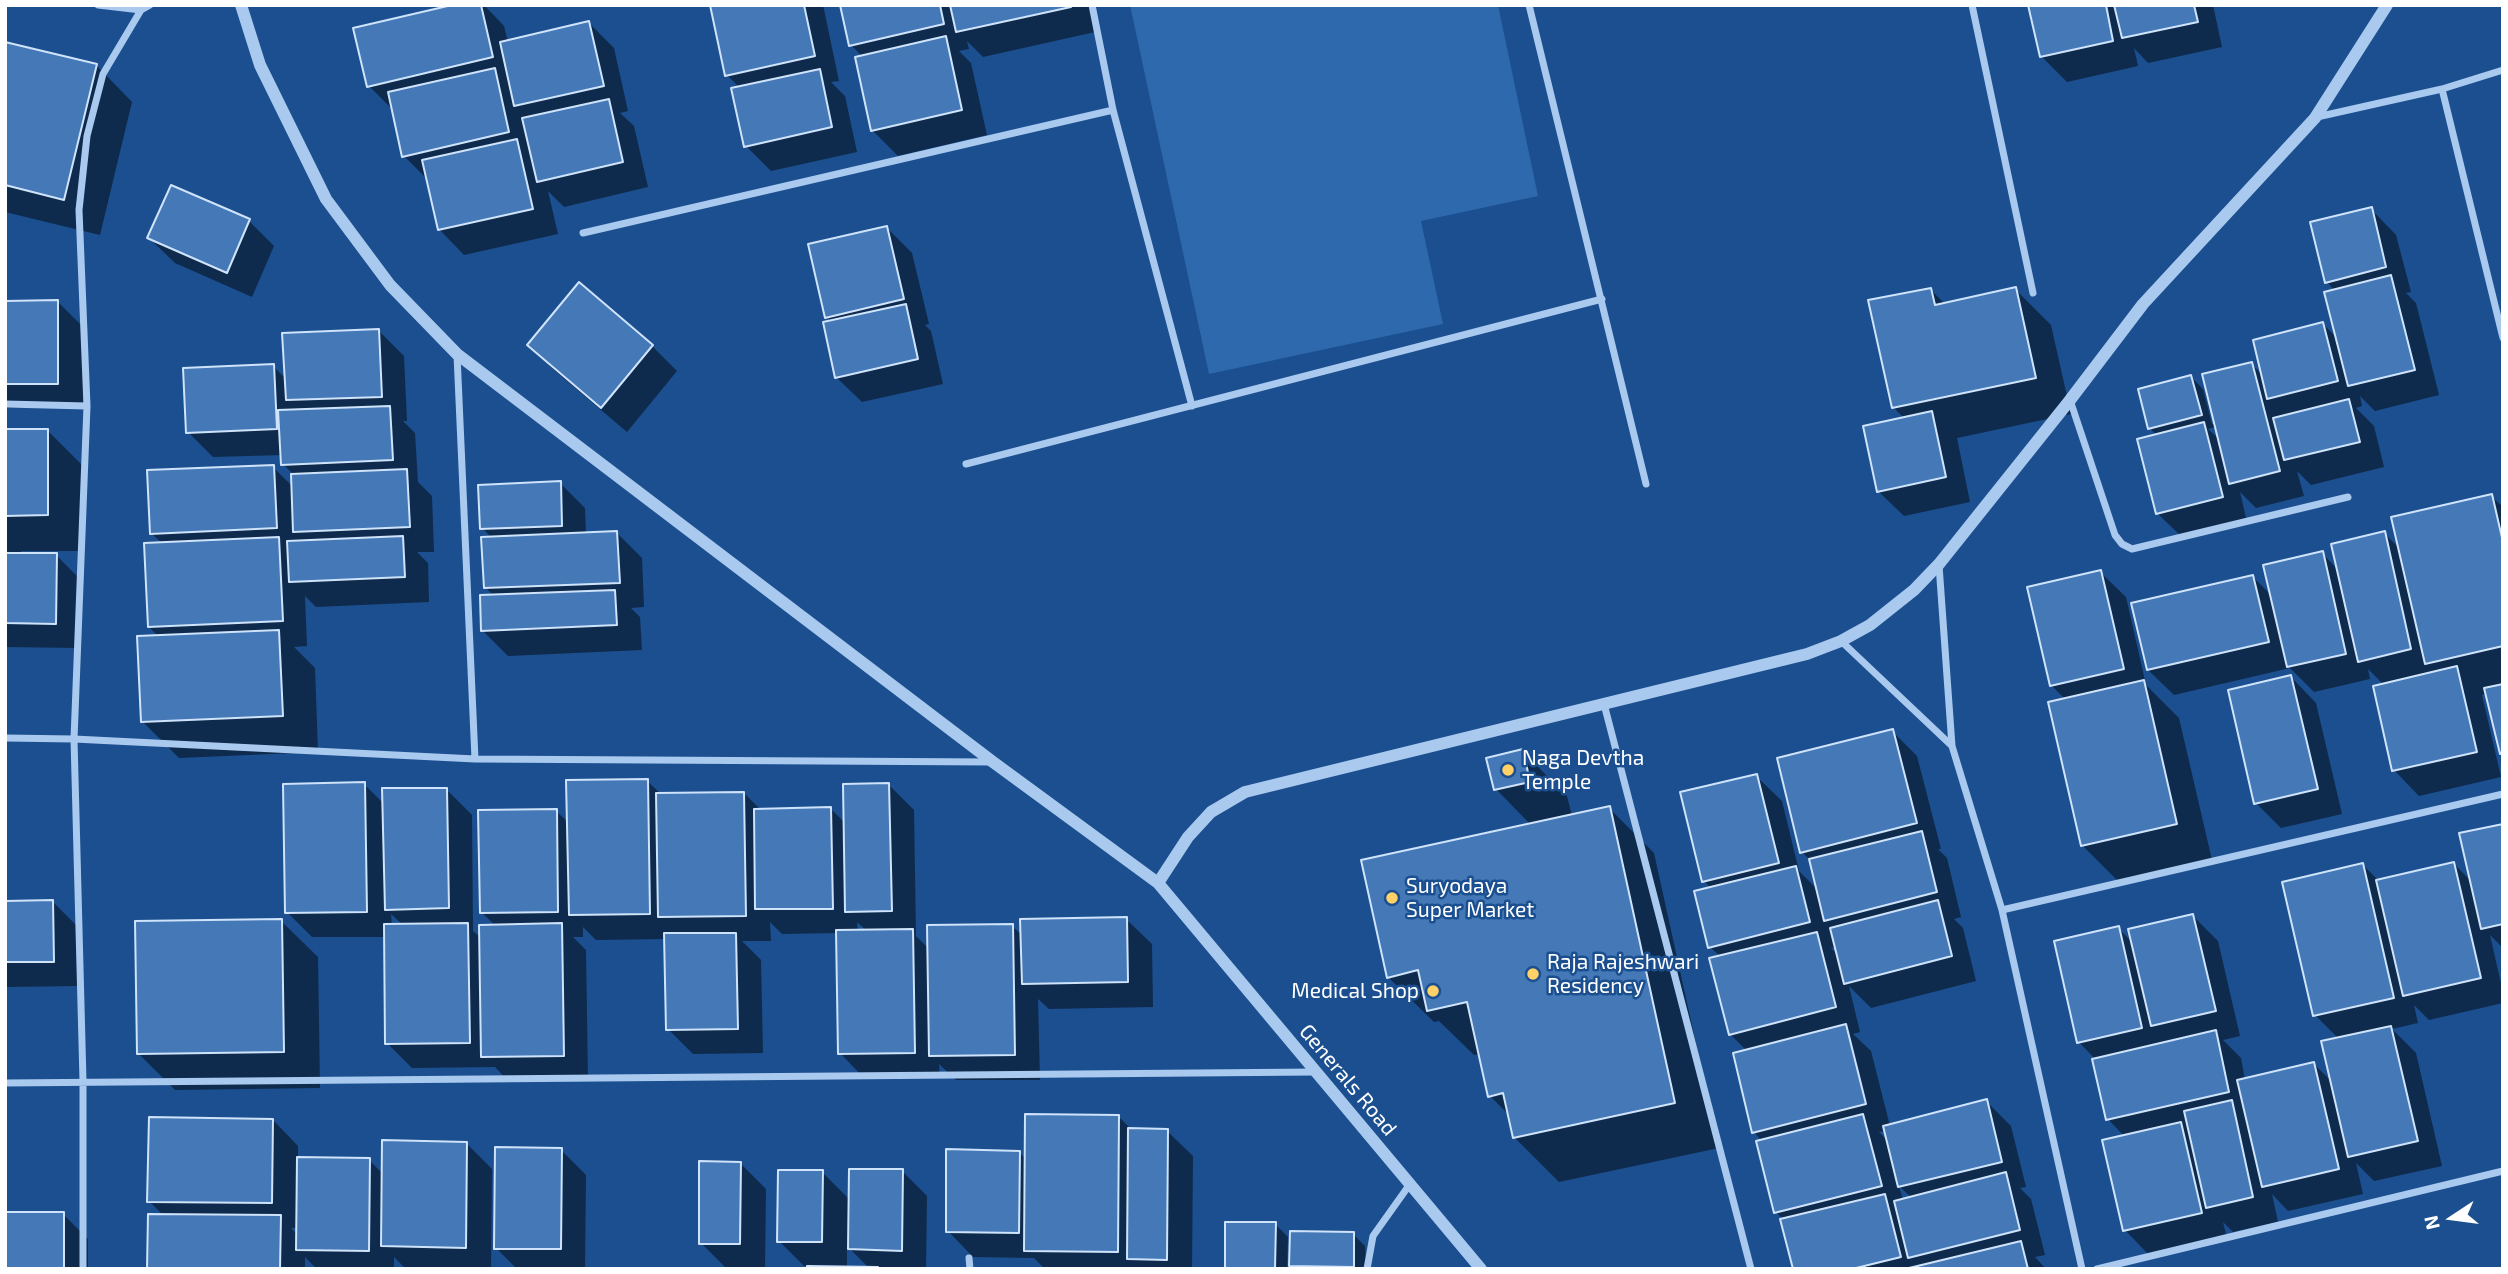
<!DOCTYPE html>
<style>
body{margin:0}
#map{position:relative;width:2508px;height:1274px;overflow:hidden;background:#1b4f8f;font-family:"Exo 2",sans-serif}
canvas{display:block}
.frame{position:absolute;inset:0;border:7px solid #fff;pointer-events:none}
.north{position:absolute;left:2417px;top:1183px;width:70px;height:70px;-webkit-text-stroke:5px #1b4f8f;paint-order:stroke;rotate:257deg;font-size:19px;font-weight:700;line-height:28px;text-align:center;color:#fff}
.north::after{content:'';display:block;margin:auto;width:24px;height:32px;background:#fff;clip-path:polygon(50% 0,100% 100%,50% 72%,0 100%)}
</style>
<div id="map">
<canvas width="2508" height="1274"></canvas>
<div class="frame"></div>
<div class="north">N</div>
</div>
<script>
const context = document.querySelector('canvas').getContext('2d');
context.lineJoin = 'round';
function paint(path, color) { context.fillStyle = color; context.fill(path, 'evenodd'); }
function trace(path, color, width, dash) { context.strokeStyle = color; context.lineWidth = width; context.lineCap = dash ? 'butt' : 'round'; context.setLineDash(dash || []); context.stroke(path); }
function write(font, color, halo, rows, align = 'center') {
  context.font = font + ' "Exo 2",sans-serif'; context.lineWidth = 5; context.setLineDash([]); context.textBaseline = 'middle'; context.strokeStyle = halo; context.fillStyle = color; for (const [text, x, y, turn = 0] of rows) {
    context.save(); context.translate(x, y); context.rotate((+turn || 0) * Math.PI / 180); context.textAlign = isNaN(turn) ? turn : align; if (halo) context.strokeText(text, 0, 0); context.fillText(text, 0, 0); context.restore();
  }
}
const green = new Path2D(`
 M1130 5H1498L1538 196 1421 221 1443 324 1209 374Z`);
const shadow = new Path2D(`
 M460 5H484L504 26 508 42 589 23 614 48 628 111 620 113 634 126 648 187 564 207 548 191 558 234 464 255 439 229 428 180 404 156 394 111 369 86Z
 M711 5H823L839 81 831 82 845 96 857 152 771 171 746 146 740 88 727 75Z
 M842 5H1089L1095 32 983 57 967 41 969 49 959 51 971 63 987 135 898 156 872 130 863 57 851 45Z
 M2030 5H2213L2222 47 2148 63 2134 48 2138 66 2067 82 2041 56Z
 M5 43 96 65 132 102 100 235 5 212Z
 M2371 209 2396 235 2411 292 2406 293 2416 303 2439 395 2375 411 2360 396 2362 406 2356 408 2374 426 2384 467 2311 485 2297 471 2304 496 2256 508 2240 492 2247 522 2183 538 2157 513V436L2150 428 2191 377 2203 389 2212 424H2216L2251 364 2264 376 2323 324 2338 339 2335 291 2327 282ZM2216 427 2220 440 2208 429Z
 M249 221 274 246 252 297 175 263 149 238Z
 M887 228 912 253 929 324 925 325 931 331 943 384 862 402 836 377 832 322 827 317Z
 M5 239 7 241V302H58L83 327V408H7L5 406Z
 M579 284 652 346 677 371 627 432 554 370 529 345Z
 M1930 289 1945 304 2015 289 2051 325 2071 414 1957 438 1970 502 1904 516 1878 491 1905 419 1893 407Z
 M379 331 404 356 407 421H403L415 433 418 482 432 496 434 552H417L428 563 429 602 316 607 305 596 307 646 294 647 315 668 318 752 179 758 143 722 159 637 149 627 163 544 151 533 273 467 293 487 295 476 283 464V455L213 457 188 432 273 366 286 379Z
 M5 430H47L84 467V551H21V555H56L81 580 80 648 5 647Z
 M560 483 585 508 586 534 617 533 642 558 644 607 631 608 640 617 642 650 508 656 483 631 494 596 485 587 492 538 482 528Z
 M2491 496 2503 507V755L2487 693 2482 695 2501 777 2419 796 2394 770 2384 685 2368 669 2370 679 2314 692 2290 668 2174 695 2148 670 2253 577 2272 596 2322 553 2339 571 2384 533 2400 549Z
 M2100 572 2126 597 2146 685 2179 718 2212 860 2119 882 2083 846 2066 700 2051 685Z
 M2291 677 2316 703 2342 814 2281 828 2256 803Z
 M1892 731 1917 756 1941 849H1938L1947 858 1961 917 1954 919 1963 928 1976 981 1871 1008 1849 986 1860 1032 1853 1034 1871 1051 1890 1126 1986 1101 2011 1126 2026 1187 2020 1188 2031 1199 2045 1255 2035 1257 2046 1269H1794L1784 1220 1776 1212 1762 1141 1754 1132 1747 1051 1730 1034 1721 957 1710 947 1711 888 1704 881 1756 776 1782 801 1799 871 1818 890 1811 861 1802 852ZM1836 947 1839 956 1831 948ZM1886 1131 1889 1142 1879 1132ZM1899 1186 1912 1198 1903 1200Z
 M1522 751 1567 796 1572 816 1609 808 1654 853 1719 1148 1559 1182 1514 1137 1510 1116 1490 1096 1481 1054 1474 1055 1439 1021 1434 1022 1388 977 1531 825 1496 789Z
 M647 781 661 794 744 793 761 810 831 809 845 823 889 785 914 810 916 936 929 949 1012 926 1023 936 1126 919 1152 944 1153 1007 1049 1009 1038 999 1040 1080H956L939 1064 940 1078 865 1079 840 1053 838 933 782 934 770 922 771 941H742L761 960 763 1053 693 1054 668 1029 666 939 596 940 583 927V937H573L586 950 588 1080 508 1081 495 1067 412 1068 387 1043 386 937H312L287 912 364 784 384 804 446 789 472 815 473 931 481 938 496 926 482 913 556 811 569 823ZM391 914 403 925 392 926ZM857 922 868 932H858Z
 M2503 826V948L2490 935 2503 992V1003L2429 1020 2414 1005 2418 1023 2392 1029 2416 1053 2442 1166 2374 1181 2356 1163 2363 1194 2288 1211 2272 1194 2278 1222 2233 1232 2223 1222 2227 1238 2150 1256 2125 1230V1137L2108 1119 2096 1060 2079 1042 2118 928 2133 943 2193 916 2218 941 2240 1036 2223 1040 2241 1058 2245 1080 2314 1064 2332 1082 2339 1039 2315 1015 2363 865 2379 881 2454 864 2472 882Z
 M53 902 78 927V986L5 987V903Z
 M281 921 318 957 320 1088 175 1090 139 1054Z
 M1118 1116 1132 1130 1167 1131 1193 1156 1192 1269H1045L1034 1258 973 1257 948 1231 1019 1152 1027 1160Z
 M273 1120 298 1146V1158L369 1160 383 1174 466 1143 492 1169 491 1269H406L394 1257V1269H317L305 1257V1269H149L164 1216 149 1201ZM291 1228H298V1235Z
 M561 1150 586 1175 585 1269H517L496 1248Z
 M741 1164 766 1189 765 1269 726 1268 701 1243Z
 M902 1171 927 1196 926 1269H809V1266H804L779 1241 822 1172 850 1200ZM847 1246 870 1269 847 1268Z
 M63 1214 88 1239V1269H5Z
 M1275 1224 1288 1237 1287 1269H1227Z
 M1353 1234 1365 1246 1366 1269H1294L1291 1265Z`);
const building = new Path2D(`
 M452 5H481L493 57 367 87 353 28Z
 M710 5H804L815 56 725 76Z
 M840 5H940L944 24 849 46Z
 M950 5H1070L1071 7 956 32Z
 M2028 5H2106L2113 41 2040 57Z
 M2114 5H2194L2198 22 2122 38Z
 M589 21 604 86 514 106 500 42Z
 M946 36 962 110 871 131 855 57Z
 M5 42 97 64 64 200 5 185Z
 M495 68 509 132 402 157 388 92Z
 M820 69 832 127 744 147 731 88Z
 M609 99 623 162 537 182 522 118Z
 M517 139 533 209 438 230 422 160Z
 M171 185 250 219 227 273 147 238Z
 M2372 207 2386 267 2325 283 2310 222Z
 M887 226 904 299 825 318 808 244Z
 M2391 275 2415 370 2348 386 2324 292Z
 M579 282 653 345 601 408 527 345Z
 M2016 287 2036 378 1892 408 1868 300 1931 288 1935 305Z
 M58 300V384H5V301Z
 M906 304 918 359 835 378 823 322Z
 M2323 322 2338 381 2267 399 2253 340Z
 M379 329 382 397 286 400 282 333Z
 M2252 362 2280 471 2229 484 2202 374Z
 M274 364 277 429 186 433 183 368Z
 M2191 375 2202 415 2148 429 2138 389Z
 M2349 399 2360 442 2284 460 2273 418Z
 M390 406 393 460 281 465 278 410Z
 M1932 411 1946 477 1877 492 1863 426Z
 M2204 422 2223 497 2156 514 2137 439Z
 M5 429H48V515L5 516Z
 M274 465 277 528 150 534 147 470Z
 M407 469 410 527 293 532 291 474Z
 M561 481 562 526 480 529 478 485Z
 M2492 494 2503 542V646L2425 664 2391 517Z
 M617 531 620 583 484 588 481 537Z
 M2385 531 2411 649 2358 662 2331 544Z
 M403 536 405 577 289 582 287 541Z
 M279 537 283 621 148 627 144 543Z
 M2323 551 2346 654 2287 667 2263 565Z
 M5 553H57L56 624 5 623Z
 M2101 570 2124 669 2050 686 2027 587Z
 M2253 575 2269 642 2147 670 2131 603Z
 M615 590 617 625 481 631 480 595Z
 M279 630 283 716 141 722 137 636Z
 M2457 666 2477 752 2392 771 2373 686Z
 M2291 675 2318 789 2254 804 2228 690Z
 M2144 680 2177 824 2081 846 2048 702Z
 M2503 684V753L2500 754 2484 688Z
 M1893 729 1917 823 1800 853 1777 758Z
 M1523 749 1530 782 1494 790 1486 758Z
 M1757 774 1779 863 1702 882 1680 792Z
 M648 779 650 914 569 915 566 780Z
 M365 782 367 912 285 913 283 784Z
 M889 783 892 911 845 912 843 784Z
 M382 788H447L449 908 385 910Z
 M744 792 746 916 658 917 656 793Z
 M1610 806 1675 1103 1513 1138 1503 1093 1488 1097 1467 1002 1427 1011 1418 970 1387 978 1361 860Z
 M831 807 833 909H755L754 809Z
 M557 809 558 912 480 913 478 810Z
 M2503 824V924L2481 929 2459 833Z
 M1922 831 1937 892 1824 921 1809 859Z
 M2454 862 2481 978 2403 996 2376 880Z
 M2363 863 2394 998 2313 1016 2282 882Z
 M1796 866 1810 922 1708 948 1694 891Z
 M53 900 54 962H5V901Z
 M1938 900 1952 956 1844 984 1830 928Z
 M2193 914 2216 1011 2151 1026 2128 929Z
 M1127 917 1128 982 1022 984 1020 919Z
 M282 919 284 1052 137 1054 135 921Z
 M468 923 470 1043 385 1044 384 924Z
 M562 923 564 1056 481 1057 479 925Z
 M1013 924 1015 1055 929 1056 927 925Z
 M2119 926 2142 1028 2077 1043 2054 941Z
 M913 929 915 1053 838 1054 836 930Z
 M1817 932 1836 1007 1729 1035 1709 958Z
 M664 933H736L738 1029 666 1030Z
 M1846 1024 1866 1104 1752 1133 1733 1053Z
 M2391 1026 2418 1141 2348 1157 2321 1041Z
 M2216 1030 2229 1092 2106 1120 2092 1059Z
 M2314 1062 2339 1169 2262 1187 2237 1080Z
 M1987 1099 2002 1162 1898 1187 1883 1126Z
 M2232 1100 2253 1197 2206 1208 2184 1111Z
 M1025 1114 1119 1115 1118 1252 1024 1251Z
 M1863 1114 1882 1186 1774 1213 1756 1141Z
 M149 1117 273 1119 272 1203 147 1202Z
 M2181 1122 2202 1213 2123 1231 2102 1140Z
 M1128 1128 1168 1129 1167 1260 1127 1259Z
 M382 1140 467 1142 466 1248 381 1246Z
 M495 1147 562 1148 561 1249H494Z
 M946 1149 1020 1151 1019 1233 946 1232Z
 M297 1157 370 1158 369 1251 296 1250Z
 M699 1161 741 1162 740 1244H699Z
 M849 1169H903L902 1251 848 1249Z
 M778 1170H823L822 1242H777Z
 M2006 1172 2020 1230 1908 1258 1894 1201Z
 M1885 1194 1901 1257 1852 1269H1793L1780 1219Z
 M5 1212H64V1269H5Z
 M148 1214 281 1215 280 1269H147Z
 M1225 1222H1276L1275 1269H1225Z
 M1290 1231 1354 1232V1267L1289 1266Z
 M2021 1241 2028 1269H1909V1268Z
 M807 1266 878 1267V1269H807Z`);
const minor = new Path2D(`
 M98 5 141 10
 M1092 5 1113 110 1192 406
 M1529 5 1646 484
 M1972 5 2033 293
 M2442 89 2503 338
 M2317 117 2442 89 2503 70
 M583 233 1113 110
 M457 355 475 759
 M2070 400 2115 535 2122 544 2132 549 2348 497
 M5 404 87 406
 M966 464 1602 299
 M1939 565 1952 746 2002 910 2082 1269
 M1841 641 1952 746
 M1604 704 1751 1269
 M5 738 74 739 475 759 991 762
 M2002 910 2503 794
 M5 1083 1315 1072
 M969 1258 970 1269
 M83 1269V1081L74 739 87 406 79 210 87 136 103 74 141 10 150 5
 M1367 1269 1373 1236 1410 1184
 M2097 1269 2503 1171`);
const tertiary = new Path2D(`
 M241 5 260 65 326 199 390 285 457 354 993 762 1158 883 1481 1269
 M1158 883 1188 837 1211 812 1245 792 1807 654 1841 641 1870 625 1914 590 1939 564 2070 400 2143 304 2315 118 2387 5`);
const markers = [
 [1508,770,7,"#ffd166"],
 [1392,898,7,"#ffd166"],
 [1533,974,7,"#ffd166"],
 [1433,991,7,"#ffd166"]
];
const poiNames = [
 ["Naga Devtha",1522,758],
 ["Temple",1522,782],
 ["Suryodaya",1406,886],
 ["Super Market",1406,910],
 ["Raja Rajeshwari",1547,962],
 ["Residency",1547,986],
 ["Medical Shop",1419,991,"right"]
];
const streetNames = [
 ["Generals Road",1348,1080,50]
];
paint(green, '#2e69ad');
paint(shadow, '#0007');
paint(building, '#4478b7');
trace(building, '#cfe3fa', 2);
trace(minor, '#a9c9ee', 7);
trace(tertiary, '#a9c9ee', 12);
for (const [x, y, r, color] of markers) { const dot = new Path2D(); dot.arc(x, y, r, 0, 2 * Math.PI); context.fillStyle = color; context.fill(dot); trace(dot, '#1b4f8f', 2.5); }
write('21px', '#fff', '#1b4f8f', poiNames, 'left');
write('21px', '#fff', '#1b4f8f', streetNames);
</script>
